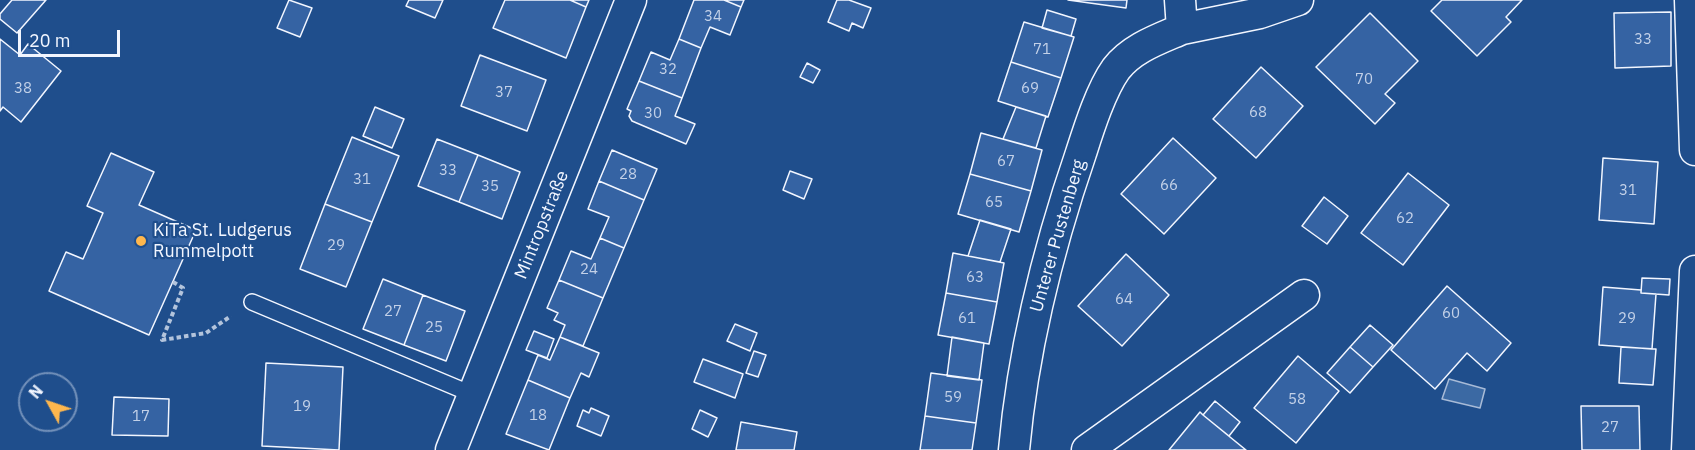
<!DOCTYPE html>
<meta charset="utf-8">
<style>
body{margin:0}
#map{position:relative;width:1695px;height:450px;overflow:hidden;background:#1f4e8c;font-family:"IBM Plex Sans",sans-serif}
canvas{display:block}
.north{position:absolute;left:18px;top:372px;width:60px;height:60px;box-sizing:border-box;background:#1f4e8c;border:2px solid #7391ba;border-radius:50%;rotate:310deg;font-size:16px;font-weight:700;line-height:24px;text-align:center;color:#f2f6ff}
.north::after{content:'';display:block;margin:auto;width:21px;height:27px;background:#ffb74d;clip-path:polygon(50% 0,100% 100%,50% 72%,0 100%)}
.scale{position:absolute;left:18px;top:30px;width:102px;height:27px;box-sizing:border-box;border:3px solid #f2f6ff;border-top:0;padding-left:8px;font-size:18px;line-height:21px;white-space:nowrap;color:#f2f6ff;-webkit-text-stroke:4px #1f4e8c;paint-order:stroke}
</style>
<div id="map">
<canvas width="1695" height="450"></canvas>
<div class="north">N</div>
<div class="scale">20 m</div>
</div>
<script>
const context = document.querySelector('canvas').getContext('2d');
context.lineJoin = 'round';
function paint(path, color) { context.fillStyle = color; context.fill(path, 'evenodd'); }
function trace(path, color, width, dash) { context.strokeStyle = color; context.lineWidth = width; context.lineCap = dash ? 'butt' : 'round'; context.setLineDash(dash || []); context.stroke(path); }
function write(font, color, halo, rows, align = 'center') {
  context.font = font + ' "IBM Plex Sans",sans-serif'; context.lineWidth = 4.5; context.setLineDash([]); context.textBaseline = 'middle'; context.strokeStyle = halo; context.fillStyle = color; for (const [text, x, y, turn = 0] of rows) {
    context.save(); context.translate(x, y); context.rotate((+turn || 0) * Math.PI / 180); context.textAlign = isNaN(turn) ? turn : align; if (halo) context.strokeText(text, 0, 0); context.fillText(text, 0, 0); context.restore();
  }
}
const water = new Path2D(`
 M1449 379 1485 389 1480 408 1442 399Z`);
const building = new Path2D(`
 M12 0H46L17 33 0 19V14Z
 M289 0 312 8 300 37 277 28Z
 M409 0H443L435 18 406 6Z
 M505 0H570L586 7 566 58 493 28Z
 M570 0H589L586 7Z
 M694 0H724L741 7 730 35 710 27 701 48 679 39Z
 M724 0H744L741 7Z
 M837 0H849L871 8 863 28 852 23 849 31 828 22Z
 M1068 0H1127L1126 8Z
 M1442 0H1522L1506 17 1511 22 1477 56 1431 11Z
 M1047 10 1076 19 1071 36 1042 28Z
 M1671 12V66L1615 68 1614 13Z
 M1370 13 1418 61 1385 94 1395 103 1375 124 1316 67Z
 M1024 22 1074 37 1061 78 1011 62Z
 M0 39 20 55 28 44 61 71 21 122 3 107 0 111Z
 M679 39 701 48 682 98 639 81 651 52 670 60Z
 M480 55 546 80 527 131 461 106Z
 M1011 62 1061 78 1048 117 998 101Z
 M807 63 820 70 813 83 800 77Z
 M1261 67 1303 106 1256 158 1213 119Z
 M639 81 682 98 675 116 695 124 686 144 632 121 629 116 631 111 627 109Z
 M375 107 404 119 392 148 363 136Z
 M1016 107 1046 116 1036 148 1003 139Z
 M981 133 1042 150 1031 191 970 174Z
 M352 137 399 156 372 222 325 204Z
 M1173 138 1216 178 1164 234 1121 194Z
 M437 139 478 155 459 202 418 186Z
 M612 150 657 169 644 200 599 181Z
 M111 153 154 172 139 205 196 230 149 335 49 291 66 252 83 259 103 213 87 206Z
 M478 155 520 172 502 219 459 202Z
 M1603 158 1658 162 1654 224 1599 220Z
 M790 171 812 179 804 199 783 190Z
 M1408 173 1449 205 1403 265 1361 233Z
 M970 174 1031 191 1019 232 958 214Z
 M599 181 644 200 624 248 600 238 609 217 588 209Z
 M1324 197 1348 216 1327 244 1302 226Z
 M325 204 372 222 346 287 300 269Z
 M980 220 1011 229 1000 262 968 256Z
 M600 238 624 248 603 298 559 280 571 251 591 259Z
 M953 253 1004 263 997 302 946 293Z
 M1126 254 1169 295 1122 346 1078 306Z
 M1642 278 1670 279 1669 295 1641 293Z
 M383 279 423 295 404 345 363 329Z
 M559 280 603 298 583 346 560 337 565 325 554 320 558 313 547 308Z
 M1447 286 1511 343 1487 371 1467 353 1435 389 1391 350Z
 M1603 287 1641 290V293L1656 294 1652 349 1599 345Z
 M946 293 997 302 989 344 938 335Z
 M423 295 465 311 446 361 404 345Z
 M735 324 757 333 750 351 727 341Z
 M1370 325 1393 345 1373 367 1350 347Z
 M534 331 554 339 547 358 526 350Z
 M560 337 599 353 589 377 581 373 570 398 528 380 538 355 550 360Z
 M952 337 984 343 979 380 947 376Z
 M1350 347 1373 367 1350 393 1327 373Z
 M1621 347 1656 349 1653 385 1619 383Z
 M754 351 766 355 758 377 746 373Z
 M1298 356 1339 391 1296 443 1254 408Z
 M703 359 743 374 735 398 694 382Z
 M266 363 343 367 339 450 262 446Z
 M931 373 982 380 976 423 925 416Z
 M528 380 570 398 549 450 506 434Z
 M114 397 169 399 168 436 112 435Z
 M1215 401 1240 422 1229 436 1203 415Z
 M1581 406H1639L1640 450H1582Z
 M591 408 609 416 601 436 577 426 583 410 589 413Z
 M700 410 717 418 708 437 692 429Z
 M1200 412 1203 415 1246 450H1169Z
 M925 416 976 423 972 450H920Z
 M741 422 797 432 794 450H736Z`);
const path = new Path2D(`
 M173 282 183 288 162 340 206 333 231 316`);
const service = new Path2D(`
 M252 302 474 395`);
const minor = new Path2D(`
 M1690 0 1695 150
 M1182 29 1260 13 1298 0
 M451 450 631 0
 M1014 450C1023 349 1048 249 1081 153 1089 128 1101 90 1116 69 1132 48 1159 39 1182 29L1180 0
 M1087 450 1304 295
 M1687 450 1695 271`);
const markers = [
 [141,241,6,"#ffb74d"]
];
const numberNames = [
 ["34",713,17],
 ["33",1643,40],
 ["71",1042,50],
 ["32",668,70],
 ["70",1364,80],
 ["38",23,89],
 ["69",1030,89],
 ["37",504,93],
 ["68",1258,113],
 ["30",653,114],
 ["67",1006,162],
 ["33",448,171],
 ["28",628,175],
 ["31",362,180],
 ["66",1169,186],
 ["35",490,187],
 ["31",1628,191],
 ["65",994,203],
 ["62",1405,219],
 ["29",336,246],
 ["24",589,270],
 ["63",975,278],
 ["64",1124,300],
 ["27",393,312],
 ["60",1451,314],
 ["61",967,319],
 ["29",1627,319],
 ["25",434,328],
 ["59",953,398],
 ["58",1297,400],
 ["19",302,407],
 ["18",538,416],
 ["17",141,417],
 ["27",1610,428]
];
const streetNames = [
 ["Mintropstraße",542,225,-68],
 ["Unterer Pustenberg",1058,236,-74]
];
const poiNames = [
 ["KiTa St. Ludgerus",153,231],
 ["Rummelpott",153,252]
];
paint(water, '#3b69a3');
trace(water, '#a8bbd7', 1.5);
paint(building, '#3563a3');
trace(building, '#f2f6ff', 1.5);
trace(service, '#f2f6ff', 18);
trace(minor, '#f2f6ff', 33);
trace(path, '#b3c4dc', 4, [4.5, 3]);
trace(service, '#1f4e8c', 15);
trace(minor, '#1f4e8c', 30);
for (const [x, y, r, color] of markers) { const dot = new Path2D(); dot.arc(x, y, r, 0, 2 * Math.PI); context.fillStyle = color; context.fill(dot); trace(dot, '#1f4e8c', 2); }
write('15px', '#c3d1e8', null, numberNames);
write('18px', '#f2f6ff', '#1f4e8c', streetNames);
write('18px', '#f2f6ff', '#1f4e8c', poiNames, 'left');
</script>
